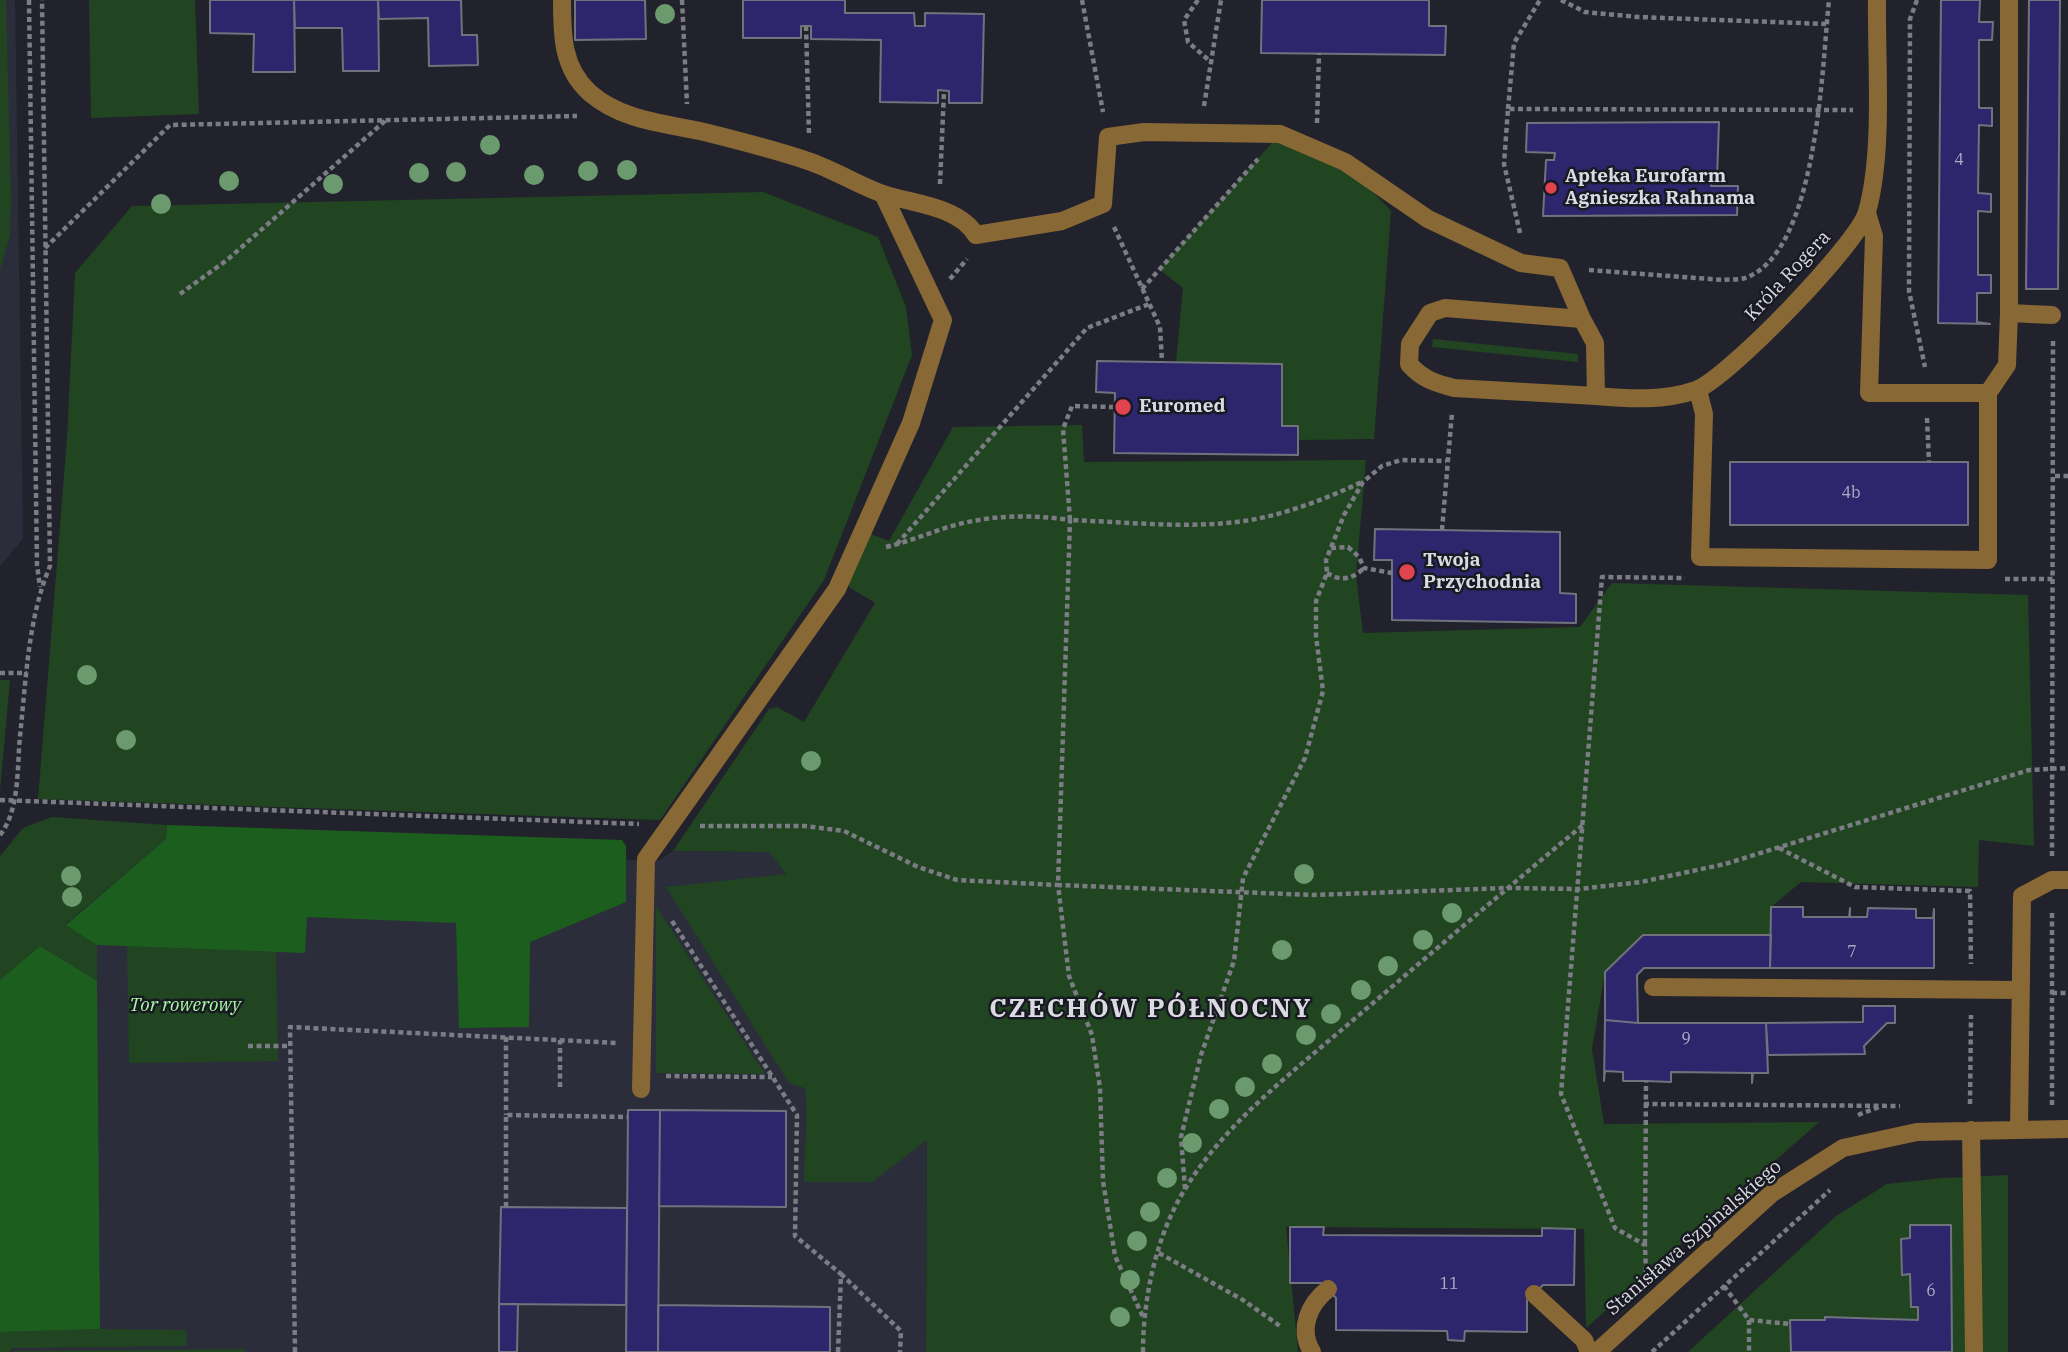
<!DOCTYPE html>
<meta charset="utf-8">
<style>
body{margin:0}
canvas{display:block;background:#22222c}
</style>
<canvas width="2068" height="1352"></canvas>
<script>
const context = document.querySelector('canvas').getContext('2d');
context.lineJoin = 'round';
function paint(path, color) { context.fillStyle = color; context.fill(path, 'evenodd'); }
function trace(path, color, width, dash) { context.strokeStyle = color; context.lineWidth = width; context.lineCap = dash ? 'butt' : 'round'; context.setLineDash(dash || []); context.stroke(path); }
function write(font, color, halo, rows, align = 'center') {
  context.font = font + ' "IBM Plex Serif",serif'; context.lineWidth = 5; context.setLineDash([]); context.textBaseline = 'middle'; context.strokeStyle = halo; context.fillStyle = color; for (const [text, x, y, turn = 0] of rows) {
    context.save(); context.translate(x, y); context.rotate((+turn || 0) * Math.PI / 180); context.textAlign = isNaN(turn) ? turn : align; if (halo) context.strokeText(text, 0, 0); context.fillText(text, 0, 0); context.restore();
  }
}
const built = new Path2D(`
 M0 0H15L23 539 0 566Z
 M166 839 614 851 629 860H660L673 851 769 852 786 874 927 1106 926 1352H0V981Z`);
const green = new Path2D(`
 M0 0H6L11 198 10 235 0 270Z
 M89 0H195L199 114 91 118Z
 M1280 134 1345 162 1391 211 1374 439 1298 440V427L1282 426V364L1176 362 1183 288 1159 269Z
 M763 192 878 237 906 307 912 355 824 580 660 820 38 799 67 439 75 273 132 206Z
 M1433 339 1578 354V362L1432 347Z
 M1082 425 1084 462 1366 460 1356 575 1363 633 1580 627 1612 583 2028 595 2034 846 1979 840 1978 887 1801 882 1771 907V935H1644L1605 972 1592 1049 1604 1124 1819 1122 1586 1328 1584 1229 1286 1227 1298 1352H926L927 1140 872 1182H804C804 1149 809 1119 805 1088L789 1083 666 887 786 874 769 852 673 851 769 709 777 707 804 722 875 603 849 587 846 579 868 533 889 541 953 427Z
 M0 680H10L0 790Z
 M52 817 167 825 166 839 66 924 97 945V981L40 946 0 980V856L23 828Z
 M656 906 765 1074 656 1073Z
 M127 946 276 952 278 1061 129 1063Z
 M2008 1175V1352H1688L1836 1216 1887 1184 1943 1178Z
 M100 1329 186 1330 187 1346 11 1348V1352H0V1332Z
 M245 1349V1352H13V1351Z`);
const forest = new Path2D(`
 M167 825 622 840 626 846V902L530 942 529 1027 459 1028 456 923 307 917 305 953 97 945 66 925 166 839Z
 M40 946 97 981 100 1329 0 1332V980Z`);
const building = new Path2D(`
 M210 0H294L295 72H253L254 34 210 33Z
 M294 0H378L379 71H343L342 28H295Z
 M378 0H461L462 35H477L478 65 429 66 428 18 379 19Z
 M575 0H645L646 39 575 40Z
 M743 0H845V13H914L915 26H925V13L984 14 982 103H949V91L938 90V103L880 102 881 40 811 39V26H801V38H743Z
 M1262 0H1429V26H1446L1445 55 1261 53Z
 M1941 0H1980L1979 22H1993L1992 40H1979V108H1992V126L1979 125 1978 193 1991 194V212L1978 211V275H1991V293H1977V322L1990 324 1938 323Z
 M2029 0H2060L2058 289H2026Z
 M1719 122 1717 178H1712L1711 186H1738L1737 215 1543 216 1546 160H1554L1555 153 1526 152 1527 123Z
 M1097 361 1282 364V426H1298V455L1114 453 1115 393 1096 392Z
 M1730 462H1968V525H1730Z
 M1375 529 1560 532V593L1576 594V623L1392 620V560H1374Z
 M1771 907H1803V917H1849L1850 908V917H1867L1868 908 1916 909V918H1933L1934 909V968H1770Z
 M1643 935H1771L1770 968H1644L1637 975 1638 1023 1605 1020V972Z
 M1863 1006H1895V1023H1887L1864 1046 1865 1054 1768 1055 1766 1023 1863 1022Z
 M1605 1020 1638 1023H1766L1768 1073H1753L1752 1083V1073L1671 1072V1082L1646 1081H1623V1072L1605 1071 1604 1081Z
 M628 1110H660L658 1352H626Z
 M660 1110 786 1111V1207L659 1206Z
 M501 1207 627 1208 626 1305 499 1304Z
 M1910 1225H1951L1952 1352H1791L1790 1320H1825V1317L1918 1320V1307H1911L1910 1274 1902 1275 1901 1239 1910 1238Z
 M1290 1227H1324L1323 1235 1542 1236V1228L1575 1229 1574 1285H1543L1527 1300V1332L1465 1331 1464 1341 1448 1340 1447 1331 1336 1330V1298L1322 1283H1290Z
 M499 1304H518L517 1352H499Z
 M658 1305 830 1307V1352H658Z`);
const path = new Path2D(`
 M29 0 37 565 40 587
 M682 0 687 104
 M1082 0 1103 112
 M1198 0 1184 20 1188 42 1212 63
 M1561 0 1585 12 1638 17 1826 24
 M1917 0 1910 19 1909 291 1925 367
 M806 26 809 134
 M1204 106 1221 0
 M1508 109 1514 43 1540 0
 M1317 123 1319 53
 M940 184 944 91
 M1114 227 1160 327 1162 362
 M1520 233 1504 164 1508 109 1853 110
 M45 248 170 125 577 116
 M1589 270 1723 280C1730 279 1739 280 1745 278 1818 253 1822 65 1829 0
 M950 279 967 259
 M1142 289 1258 159
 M180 294 227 260 386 120
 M1114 407 1072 406 1063 429 1070 520C1127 522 1187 529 1244 521 1285 515 1325 499 1362 482
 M1927 418 1929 462
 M2055 476H2068
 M1442 530 1452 413
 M897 544 1087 328 1149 304
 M886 547C907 542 927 534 948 527 989 515 1028 514 1070 520L1058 885 1313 895 1507 888 1579 889 1641 882 1725 864 2029 770 2068 768
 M1331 548 1348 547 1359 557 1364 568 1392 573
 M1327 573C1341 582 1353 579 1364 568
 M2005 579H2053
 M0 673H27
 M0 800 639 824
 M700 826H805L844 831 918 867 957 880 1058 885 1069 976 1092 1035 1100 1088 1103 1181 1115 1256 1143 1317
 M0 835C20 810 17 766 20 736 26 680 28 618 50 566L42 0
 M1779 848 1855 887 1970 891 1971 964
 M2052 856 2053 340
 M672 921 797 1115 795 1236 841 1274 838 1352
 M2052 993H2068
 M506 1037V1115
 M248 1046H290
 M666 1076 772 1077
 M560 1087V1040
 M1644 1104 1900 1106
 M1970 1104 1971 1015
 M2052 1105V910
 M1858 1115 1879 1107
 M1185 1189 1181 1137 1201 1055 1234 961 1243 878 1305 758 1323 691 1316 636V601L1327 573 1326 560 1344 515 1363 482 1382 466 1401 460 1446 461
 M506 1207V1115L628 1117
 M1645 1244 1646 1081
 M1159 1253 1243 1300 1280 1326
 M1646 1272 1645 1245 1615 1228 1561 1094 1602 577 1685 578
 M841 1274 901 1331 900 1352
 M1724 1286 1749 1320 1790 1324
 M1749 1320V1352
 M295 1352 290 1027 618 1043
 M1143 1352C1143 1298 1156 1236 1185 1189 1226 1122 1293 1072 1352 1021 1429 955 1505 890 1583 825
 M1652 1352 1830 1190`);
const minor = new Path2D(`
 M562 0C562 35 562 68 590 93 621 120 662 123 700 131 736 140 773 149 808 161 835 170 859 186 886 195 916 204 959 207 976 235L1062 221 1103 204 1108 137 1144 132 1280 134 1345 162 1428 219 1521 263 1560 268 1582 319
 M2009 313V0
 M1698 390 1704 414 1700 557 1988 560V393H1869L1874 236 1867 213
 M1988 393 2007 365 2009 313 2052 315
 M1596 396 1454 388C1435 383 1422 379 1409 364L1410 344 1430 313 1445 308 1582 319 1595 343 1596 396C1629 399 1665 401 1696 390 1727 379 1858 244 1867 212 1884 151 1876 63 1877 0
 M1653 987 2020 990
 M641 1089 646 859 837 589 911 423 943 320 883 194
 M2019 1129 2022 896 2052 880H2068
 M1971 1130 1974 1352
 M1534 1294 1584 1340 1589 1352
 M1312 1352C1298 1329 1309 1304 1328 1289
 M1597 1352 1771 1194 1843 1148 1917 1132 2068 1129`);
const trees = [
 [665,14],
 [490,145],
 [627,170],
 [588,171],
 [456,172],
 [419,173],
 [534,175],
 [229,181],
 [333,184],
 [161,204],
 [87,675],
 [126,740],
 [811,761],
 [1304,874],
 [71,876],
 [72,897],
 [1452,913],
 [1423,940],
 [1282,950],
 [1388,966],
 [1361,990],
 [1331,1014],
 [1306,1035],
 [1272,1064],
 [1245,1087],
 [1219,1109],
 [1192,1143],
 [1167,1178],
 [1150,1212],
 [1137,1241],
 [1130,1280],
 [1120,1317]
];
const markers = [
 [1551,188,7,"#e0444e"],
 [1123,407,9,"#e0444e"],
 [1407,572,9,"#e0444e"]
];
const numberNames = [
 ["4",1959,160],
 ["4b",1851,493],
 ["7",1852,952],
 ["9",1686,1039],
 ["11",1449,1284],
 ["6",1931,1291]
];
const poiNames = [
 ["Apteka Eurofarm",1565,177],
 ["Agnieszka Rahnama",1565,199],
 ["Euromed",1139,407],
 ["Twoja",1423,561],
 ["Przychodnia",1423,583]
];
const streetNames = [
 ["Króla Rogera",1788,276,-47],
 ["Stanisława Szpinalskiego",1694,1238,-41]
];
const parkNames = [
 ["Tor rowerowy",185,1006]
];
const districtNames = [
 ["CZECHÓW PÓŁNOCNY",1151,1009]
];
paint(built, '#2c2d3b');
paint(green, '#204520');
paint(forest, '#1c5e1e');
paint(building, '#2d266c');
trace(building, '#71727d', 2);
trace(path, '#7c7c85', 4.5, [5, 3.5]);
trace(minor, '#886835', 18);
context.fillStyle = '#6a9a6d';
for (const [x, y] of trees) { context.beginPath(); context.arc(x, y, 10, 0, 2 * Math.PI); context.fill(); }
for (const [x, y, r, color] of markers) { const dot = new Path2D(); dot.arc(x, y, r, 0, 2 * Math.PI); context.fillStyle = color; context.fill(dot); trace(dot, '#181922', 2.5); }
write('16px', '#afadc4', null, numberNames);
write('bold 19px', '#dadae1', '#181922', poiNames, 'left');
write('19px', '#dadae1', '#181922', streetNames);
write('italic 19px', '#a5fca2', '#181922', parkNames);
context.letterSpacing = '2px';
write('bold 26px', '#dadae1', '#181922', districtNames);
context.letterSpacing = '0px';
</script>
